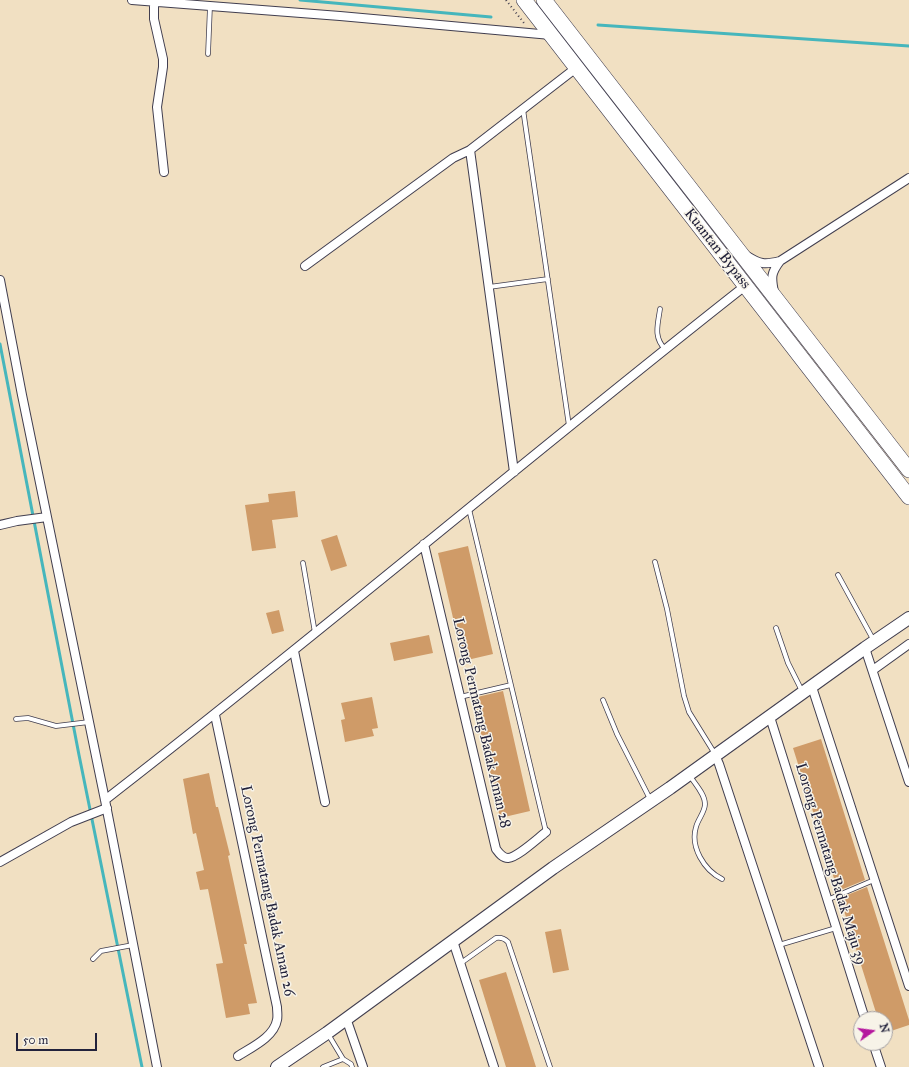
<!DOCTYPE html>
<style>
body{margin:0}
#map{position:relative;width:909px;height:1067px;overflow:hidden;background:#f1e0c2;font-family:"IM FELL Great Primer",serif}
canvas{display:block}
.north{position:absolute;left:853px;top:1011px;width:40px;height:40px;box-sizing:border-box;background:#f7f3e8;border:1px solid #a29fa3;border-radius:50%;rotate:76deg;font-size:11px;font-weight:700;line-height:16px;text-align:center;color:#22223b}
.north::after{content:'';display:block;margin:auto;width:14px;height:18px;background:#b5179e;clip-path:polygon(50% 0,100% 100%,50% 72%,0 100%)}
.scale{position:absolute;left:16px;top:1033px;width:81px;height:18px;box-sizing:border-box;border:2px solid #22223b;border-top:0;padding-left:5px;font-size:12px;line-height:14px;white-space:nowrap;color:#22223b;-webkit-text-stroke:3px #f7f3e8;paint-order:stroke}
</style>
<div id="map">
<canvas width="909" height="1067"></canvas>
<div class="north">N</div>
<div class="scale">50 m</div>
</div>
<script>
const context = document.querySelector('canvas').getContext('2d');
context.lineJoin = 'round';
function trace(path, color, width, dash) { context.strokeStyle = color; context.lineWidth = width; context.lineCap = dash ? 'butt' : 'round'; context.setLineDash(dash || []); context.stroke(path); }
function paint(path, color) { context.fillStyle = color; context.fill(path, 'evenodd'); }
function write(font, color, halo, rows, align = 'center') {
  context.font = font + ' "IM FELL Great Primer",serif'; context.lineWidth = 3; context.setLineDash([]); context.textBaseline = 'middle'; context.strokeStyle = halo; context.fillStyle = color; for (const [text, x, y, turn = 0] of rows) {
    context.save(); context.translate(x, y); context.rotate((+turn || 0) * Math.PI / 180); context.textAlign = isNaN(turn) ? turn : align; if (halo) context.strokeText(text, 0, 0); context.fillText(text, 0, 0); context.restore();
  }
}
const stream = new Path2D(`
 M300 0 491 17
 M598 25 909 46
 M0 344 79 755 142 1067`);
const building = new Path2D(`
 M295 491 298 517 272 520 276 548 252 551 245 505 269 502 268 494Z
 M337 535 347 566 331 571 321 540Z
 M468 546 493 654 463 661 438 553Z
 M279 610 284 631 272 634 266 613Z
 M429 635 433 653 394 661 390 643Z
 M503 691 530 811 500 818 473 698Z
 M372 697 378 728 372 729 374 736 345 742 341 720 345 719 341 703Z
 M821 739 865 880 838 891 793 748Z
 M209 773 216 807H218L230 855 228 856 247 944H244L257 1003 248 1004 250 1014 226 1018 216 964 223 963 208 889 200 890 196 872 204 870 196 833 193 834 183 779Z
 M867 887 909 1020V1025L885 1033V1019H878L840 898Z
 M561 929 569 970 553 973 545 932Z
 M506 972 536 1067H506L479 980Z`);
const path = new Path2D(`
 M506 0 524 23`);
const lane = new Path2D(`
 M208 54 210 6
 M523 109 569 426
 M489 287 548 279
 M660 309C658 324 653 337 665 349
 M469 509 546 832
 M655 562 667 609 684 696 689 712 715 754
 M303 563 315 633
 M838 575 874 641
 M776 628 788 663 802 691
 M460 697 511 685
 M603 700 617 734 650 799
 M16 719 28 718 56 726 89 722
 M690 776C695 784 705 794 705 804 705 812 698 819 696 827 690 847 704 870 722 879
 M827 900 874 880
 M779 945 836 928
 M93 959 101 951 133 945
 M461 963 496 938C501 937 504 938 508 942L550 1067
 M328 1034 343 1059 351 1064 352 1067
 M323 1067 343 1059`);
const street = new Path2D(`
 M132 0 340 16 551 35
 M154 2V19L163 59V67L157 107 164 172
 M470 150 514 472
 M747 256C760 264 764 265 780 261L909 178
 M305 266 453 158 470 150 576 68
 M0 280 22 395 105 800 157 1067
 M774 292C771 277 771 273 780 261
 M0 525 17 521 47 517
 M424 544 496 849C499 853 502 858 508 858 518 857 538 838 546 832
 M865 648 909 782
 M294 651 325 802
 M873 670 909 644
 M812 687 909 986
 M215 715 277 1007C277 1011 278 1016 277 1020 274 1037 252 1047 238 1056
 M770 717 865 1019
 M715 755 719 764 819 1067
 M105 800C322 632 530 455 745 286
 M0 862 71 822 107 808
 M453 941 494 1067
 M346 1018 363 1067
 M873 1043 881 1067`);
const secondary = new Path2D(`
 M277 1067 327 1033 553 868 670 788 865 648 909 618`);
const highway = new Path2D(`
 M524 0 909 497
 M544 0 909 470`);
const streetNames = [
 ["Kuantan Bypass",717,249,52],
 ["Lorong Permatang Badak Aman 28",481,723,77],
 ["Lorong Permatang Badak Maju 39",830,864,73],
 ["Lorong Permatang Badak Aman 26",267,891,78]
];
trace(stream, '#46b6bc', 3);
paint(building, '#cf9b68');
trace(lane, '#413e4f', 5.5);
trace(street, '#413e4f', 10);
trace(secondary, '#413e4f', 14);
trace(highway, '#413e4f', 16);
trace(path, '#413e4f', 2, [1, 3]);
trace(lane, '#fff', 4);
trace(street, '#fff', 8);
trace(secondary, '#fff', 12);
trace(highway, '#fff', 15);
write('15px', '#22223b', '#f7f3e8', streetNames);
</script>
